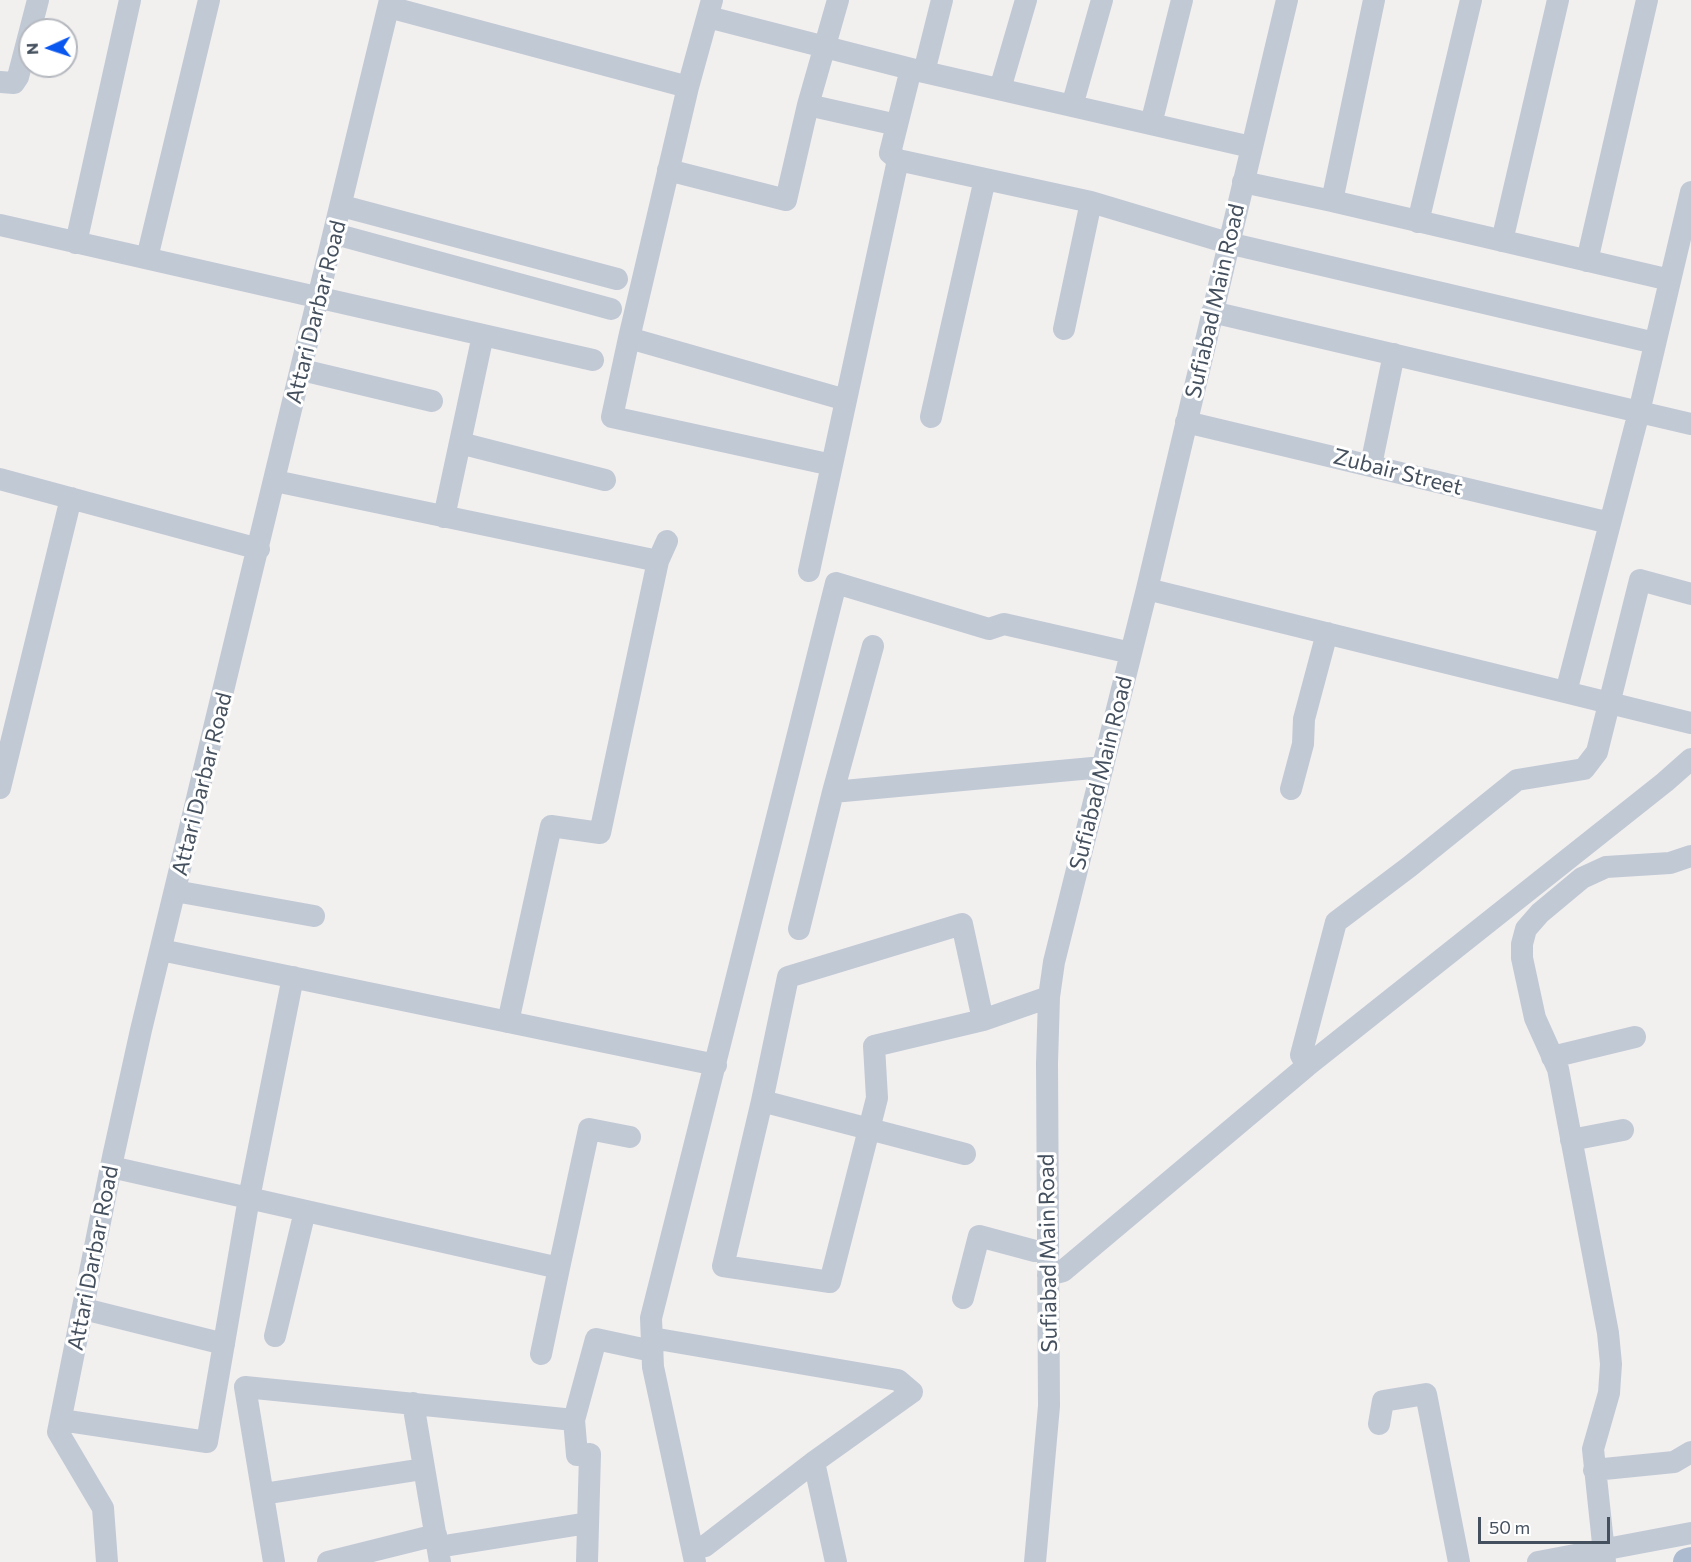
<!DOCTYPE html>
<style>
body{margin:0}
#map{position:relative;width:1691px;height:1562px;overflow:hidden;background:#f2efef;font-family:Commissioner,sans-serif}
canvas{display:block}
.north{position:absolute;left:18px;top:18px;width:60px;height:60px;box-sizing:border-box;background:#fff;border:2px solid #b5b9bf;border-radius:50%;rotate:267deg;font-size:16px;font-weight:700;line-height:24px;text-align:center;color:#45505e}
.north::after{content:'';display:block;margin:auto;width:21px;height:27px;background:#0a57f0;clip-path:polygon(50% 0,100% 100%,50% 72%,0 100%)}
.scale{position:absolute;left:1478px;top:1517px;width:132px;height:27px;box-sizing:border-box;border:3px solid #45505e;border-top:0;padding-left:8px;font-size:18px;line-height:21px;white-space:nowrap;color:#45505e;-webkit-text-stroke:4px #fff;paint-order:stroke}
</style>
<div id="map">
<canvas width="1691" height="1562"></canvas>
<div class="north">N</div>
<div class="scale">50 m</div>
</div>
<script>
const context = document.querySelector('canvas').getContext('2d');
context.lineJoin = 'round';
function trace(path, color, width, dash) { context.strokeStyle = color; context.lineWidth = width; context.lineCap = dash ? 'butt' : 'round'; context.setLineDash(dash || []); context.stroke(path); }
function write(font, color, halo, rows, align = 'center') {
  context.font = font + ' Commissioner,sans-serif'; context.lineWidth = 6; context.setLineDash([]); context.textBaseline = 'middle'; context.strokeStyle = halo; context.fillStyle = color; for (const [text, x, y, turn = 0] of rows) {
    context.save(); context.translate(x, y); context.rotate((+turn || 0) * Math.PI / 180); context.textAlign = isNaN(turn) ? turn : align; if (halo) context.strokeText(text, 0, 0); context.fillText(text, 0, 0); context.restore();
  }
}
const minor = new Path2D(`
 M712 0 688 87 629 338 846 400
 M389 7 688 87
 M708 17 911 69
 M924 72 942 0
 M0 82 14 83 18 77 38 0
 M1000 89 1026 0
 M808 105 838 0
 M1072 106 1102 0
 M1151 124 1182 0
 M898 160 890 153 911 69 1251 147
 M668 170 786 200 808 105 897 125
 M1243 182 1332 201 1374 0
 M1332 201 1670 280
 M342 206 617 279
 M1418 222 1471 0
 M0 225 593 360
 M335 234 611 309
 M1502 241 1558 0
 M76 243 130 0
 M147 258 209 0
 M1587 261 1647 0
 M1212 312 1691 424
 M1064 329 1091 202 1228 243 1655 343
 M629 338 612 417 832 465
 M302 370 432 401
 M931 417 985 179
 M1186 422 1610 523
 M460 443 605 480
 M1371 465 1394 354
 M0 479 259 549
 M275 481 658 561 667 541
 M444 517 483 335
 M809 571 898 160 1091 202
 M1147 589 1691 723
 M1566 692 1639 412 1691 192
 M0 788 71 498
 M1291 789 1303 744 1304 719 1327 633
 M833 792 873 646
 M175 891 314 916
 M799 929 833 792 1103 767
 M161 950 716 1065
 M508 1022 551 826 600 833 658 561
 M1552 1057 1635 1037
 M1307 1066 1301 1055 1336 922 1409 867 1517 780 1584 769 1597 752 1640 580 1691 594
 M762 1101 723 1266 830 1282 877 1098 874 1046 983 1020 1049 997
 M1571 1140 1623 1130
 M965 1154 762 1101 788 977 962 924 983 1020
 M111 1167 559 1268 541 1354
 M559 1268 589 1129 630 1137
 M1048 1275 1063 1271 1307 1066 1665 782 1691 759
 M963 1298 979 1236 1035 1251 1047 1250
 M84 1309 224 1344
 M275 1336 305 1211
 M652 1338 898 1380 912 1392 814 1462 705 1546 693 1549
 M413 1403 440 1562
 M61 1420 207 1442 249 1198 293 977
 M574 1420 596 1339 652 1351
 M1379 1424 1383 1401 1426 1394 1459 1562
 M814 1462 836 1562
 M1594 1470 1674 1462 1691 1452
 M263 1494 423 1469
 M438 1547 588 1523
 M107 1562 103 1508 58 1432 113 1157 141 1030 390 0
 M274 1562 245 1387 574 1420 577 1455 590 1454 587 1562
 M328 1562 436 1535
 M695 1562 653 1367 651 1318 836 583 989 629 1004 624 1131 653
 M1035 1562 1049 1406 1047 1063 1049 997 1054 962 1147 589 1287 0
 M1538 1562 1691 1533
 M1605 1562 1593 1449 1609 1393 1611 1364 1608 1333 1558 1069 1535 1018 1522 958V944L1526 929 1540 913 1582 878 1606 867 1670 863 1691 856`);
const major = new Path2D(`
 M1687 1562 1691 1561`);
const streetNames = [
 ["Sufiabad Main Road",1215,301,-77],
 ["Attari Darbar Road",316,312,-76],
 ["Zubair Street",1398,472,14],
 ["Sufiabad Main Road",1101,773,-76],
 ["Attari Darbar Road",202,784,-76],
 ["Sufiabad Main Road",1048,1253,-91],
 ["Attari Darbar Road",93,1258,-79]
];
trace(minor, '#c1c9d5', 22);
trace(major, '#acbbd0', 28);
write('22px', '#45505e', '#fff', streetNames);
</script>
